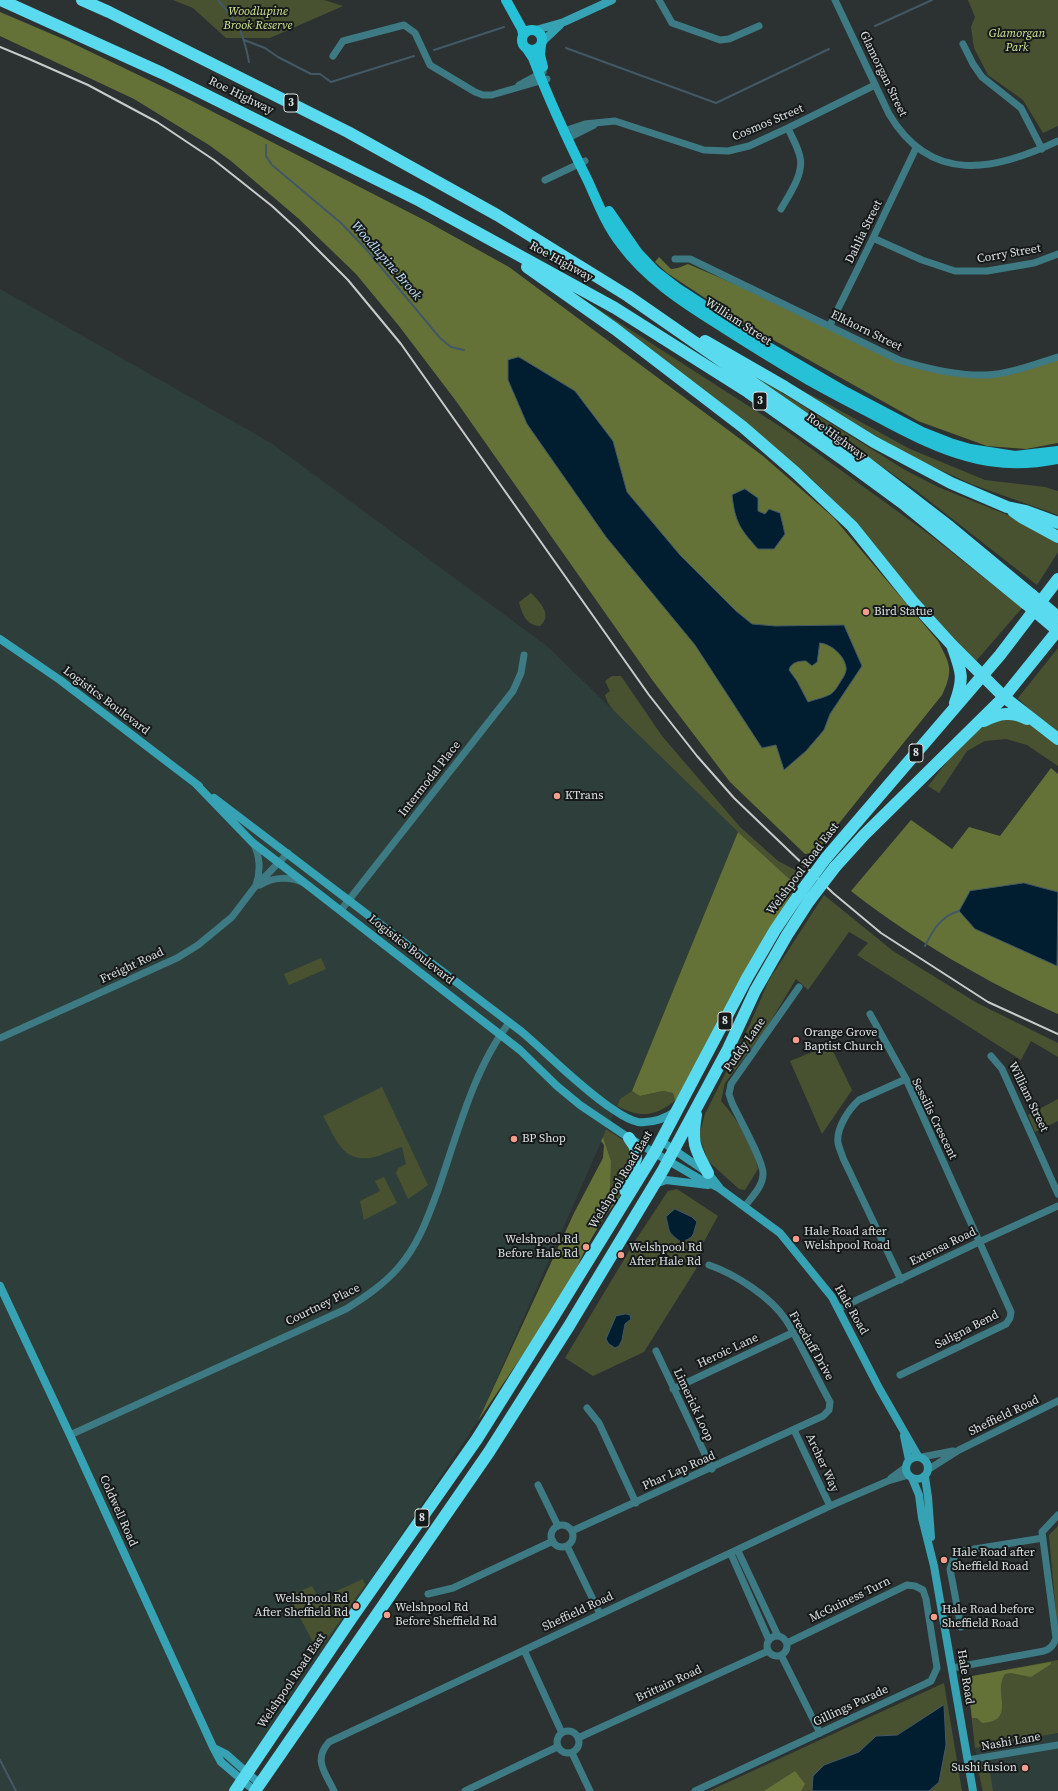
<!DOCTYPE html>
<style>
body{margin:0}
canvas{display:block;background:#2b3231}
</style>
<canvas width="1058" height="1791"></canvas>
<script>
const context = document.querySelector('canvas').getContext('2d');
context.lineJoin = 'round';
function paint(path, color) { context.fillStyle = color; context.fill(path, 'evenodd'); }
function trace(path, color, width, dash) { context.strokeStyle = color; context.lineWidth = width; context.lineCap = dash ? 'butt' : 'round'; context.setLineDash(dash || []); context.stroke(path); }
function write(font, color, halo, rows, align = 'center') {
  context.font = font + ' "Source Serif 4",serif'; context.lineWidth = 4; context.setLineDash([]); context.textBaseline = 'middle'; context.strokeStyle = halo; context.fillStyle = color; for (const [text, x, y, turn = 0] of rows) {
    context.save(); context.translate(x, y); context.rotate((+turn || 0) * Math.PI / 180); context.textAlign = isNaN(turn) ? turn : align; if (halo) context.strokeText(text, 0, 0); context.fillText(text, 0, 0); context.restore();
  }
}
const built = new Path2D(`
 M0 289 271 443 547 646 738 832 632 1091 620 1099 478 1421 229 1791H0Z
 M1058 1733V1791H982L975 1748Z`);
const green = new Path2D(`
 M173 0H324L343 6 270 38H226L193 8Z
 M968 0H1058V126L1043 133 1023 100 988 75 974 48 971 27 975 17Z
 M550 278 784 429 930 535 1022 608 976 661 948 636 848 515 815 482 769 444Z
 M739 366 905 470 938 487 1010 516 1058 539V552L1037 585 914 489Z
 M779 379 819 399 910 449 985 480 1045 487 1058 491V515L971 484 912 457Z
 M531 593C540 602 553 615 540 626 526 625 522 614 519 602Z
 M1058 648V733L1044 724 1018 698Z
 M612 676H621L662 736 740 827 778 861 805 875 796 885 738 832 614 711 608 703 605 695 610 691 605 681Z
 M1012 713 1058 740V766L1027 745 1006 739 985 741 967 751 939 793 928 786 975 726Z
 M824 895 893 951 977 1003 1058 1043V1057L1031 1041 1021 1060 857 955 868 943 849 932 808 990 796 979 766 1029 725 1083 721 1101C738 1120 753 1144 758 1169L745 1190 739 1189 708 1161 699 1136 705 1114 750 1024 769 980Z
 M321 958 326 969 289 985 284 974Z
 M830 1045 852 1090 822 1134 790 1061Z
 M382 1087 428 1185 408 1199 396 1173 398 1168 406 1164 402 1147C394 1149 387 1153 379 1156 343 1166 338 1142 323 1116Z
 M632 1091 640 1096 663 1091 673 1093 675 1101C653 1117 641 1118 617 1106L620 1099Z
 M1058 1099V1121L1035 1132 1028 1115Z
 M606 1129C613 1134 622 1138 627 1144 640 1158 624 1184 619 1198L610 1196 611 1161 603 1137Z
 M384 1177 397 1203 364 1220 360 1201 380 1191 375 1181Z
 M677 1189 718 1216 702 1245 700 1255 696 1269 644 1352 593 1376 565 1358 637 1238 668 1191Z
 M1058 1526V1635L1049 1535Z
 M363 1579 365 1585 318 1652 289 1596 312 1586 319 1599Z
 M1058 1660V1733L975 1748 967 1677Z
 M944 1683 962 1791H709Z
 M988 1761 993 1791H983L977 1765Z`);
const forest = new Path2D(`
 M0 12 68 41 184 97 426 221 509 267 763 456 833 517 938 641C950 664 954 670 942 695L816 852 805 854 730 782 653 681 456 401 399 326 356 274 299 219 231 161 209 145 134 99 0 36Z
 M659 257 671 269 678 268 688 264 830 325 914 364 986 375 1058 357V443L1026 449 987 446 918 421 743 323 667 273 655 262Z
 M1051 768 1058 774V1014C987 983 912 939 851 891L911 820 952 849 969 827 1000 836Z
 M738 832 796 885 701 1059 675 1101 673 1093 663 1091 640 1096 632 1091Z
 M603 1137 611 1161 610 1196 619 1198C598 1224 582 1252 571 1283L478 1421 574 1213 603 1158 604 1145 601 1141Z
 M1051 1662V1664L1031 1677 1011 1673 1005 1674C992 1692 1018 1721 982 1723L977 1718H972L967 1677Z
 M795 1771 805 1784 801 1791H764Z`);
const water = new Path2D(`
 M519 357 575 391 613 441 627 492 680 555 736 611 752 624 775 626 844 625 862 666 830 714 824 730 806 751 784 770 776 745 762 748 695 645 606 537 527 424 508 380V360ZM820 643C831 644 844 655 846 667 847 673 842 679 839 684 837 687 835 691 831 694 824 698 816 699 808 702L797 681 789 670C791 662 799 661 806 661L812 666 817 662Z
 M745 489 758 498V511L765 514 769 509 780 513 785 534 774 549H758C740 529 735 522 732 495Z
 M1024 883 1058 892 1057 966 975 929 959 911 970 891Z
 M675 1209 692 1217 697 1222C692 1235 696 1237 681 1242 667 1232 670 1232 666 1217Z
 M626 1314 630 1315 631 1319 625 1324 622 1340 619 1346 615 1348 609 1344 606 1339 616 1316Z
 M944 1705 946 1745 939 1782 929 1791H812L813 1776 824 1765 859 1752 876 1736 897 1735Z`);
const stream = new Path2D(`
 M218 0C238 24 243 30 249 62
 M875 26 932 0
 M244 40 265 48 278 57 311 74H320L331 82 414 56
 M566 48 716 103 829 49
 M434 50 504 27
 M266 145V156L272 165 341 223 365 248 440 338 451 347 464 350
 M925 946C933 930 941 916 959 911
 M0 1760 16 1791`);
const street = new Path2D(`
 M659 0 672 23 720 40 729 39 759 26
 M835 0 889 114C931 185 995 171 1058 141
 M963 44 973 64 982 77 1021 108 1042 149
 M333 56 343 41 404 25 415 33 430 65 475 92 483 95H492L547 79
 M519 85 543 72
 M564 131 585 124 615 121 704 150 728 151 749 146 788 128 875 85
 M568 138 594 125
 M545 180 585 161
 M781 209C789 195 804 174 800 157 798 147 792 138 788 128
 M873 238 922 260 955 271H987L1034 263 1058 254
 M675 259H690L899 360C925 368 959 376 986 375 1010 374 1035 364 1058 357
 M830 325 873 238 916 148
 M253 843C260 855 261 871 256 885
 M260 885C273 877 290 876 304 883
 M341 910 513 691 521 673 524 655
 M870 1014 906 1079 1011 1312 1010 1318 1006 1324 900 1375
 M0 1038 177 958 198 945 232 917 254 888 288 853
 M991 1056 1002 1069 1058 1194
 M745 1206C752 1197 763 1186 763 1174 764 1162 738 1116 732 1103L729 1094 731 1084 799 987
 M901 1280 843 1158C842 1154 839 1148 838 1143 836 1128 849 1109 859 1100L906 1079
 M838 1309 979 1242 1058 1206
 M656 1351 712 1469
 M673 1389 792 1333
 M587 1408 599 1423 636 1503
 M794 1430 830 1506
 M70 1435 346 1309C365 1297 383 1285 398 1268 418 1246 428 1217 438 1190 457 1135 474 1068 509 1023
 M922 1457 953 1451
 M929 1469 959 1450 1058 1401
 M891 1478 906 1467
 M538 1485 558 1526
 M551 1536a11 11 0 1 1 22 0a11 11 0 1 1-22 0Z
 M572 1531 823 1416 829 1410 830 1402C815 1375 802 1346 786 1320 771 1297 735 1274 709 1265
 M567 1546 600 1614
 M738 1551 778 1636
 M731 1554 769 1640
 M428 1594 453 1588 553 1541
 M961 1627 950 1569 956 1552 1043 1538
 M767 1646a10 10 0 1 1 20 0a10 10 0 1 1-20 0Z
 M524 1650 562 1733
 M781 1655 820 1733
 M952 1668 1044 1651C1051 1649 1054 1645 1056 1638L1042 1532 1058 1515
 M557 1742a11 11 0 1 1 22 0a11 11 0 1 1-22 0Z
 M578 1738 768 1651
 M572 1753 590 1791
 M968 1760 1058 1745
 M334 1791C325 1772 313 1760 329 1742L830 1506 888 1481 909 1475
 M465 1791 557 1747
 M695 1791 925 1684 931 1681 937 1668 926 1599 923 1590 915 1586 907 1585 787 1643`);
const secondary = new Path2D(`
 M536 30 564 22 612 0
 M542 42 560 25
 M0 639 60 680 199 786
 M196 784 252 842 520 1050 557 1086 580 1105 629 1138 698 1178 719 1188 780 1233 832 1297 879 1388 918 1456
 M214 798 522 1032C551 1057 577 1084 608 1106 617 1112 627 1120 638 1122 652 1123 665 1119 676 1111
 M661 1141 708 1173 719 1187
 M655 1184 666 1180 708 1185
 M0 1286 70 1435 213 1747 221 1762 255 1791
 M904 1436 909 1460
 M906 1468a11 11 0 1 1 22 0a11 11 0 1 1-22 0Z
 M925 1477 928 1497 931 1537
 M912 1478 919 1495 922 1518 934 1566 973 1791
 M214 1748 226 1754 260 1784`);
const primary = new Path2D(`
 M506 0 522 29 523 34
 M522 40a10 10 0 1 1 20 0a10 10 0 1 1-20 0Z
 M541 45 540 55 543 67
 M527 49 533 58C549 100 568 141 588 181 598 203 606 225 621 244 646 278 681 301 716 323 747 343 778 362 810 381 837 396 864 410 891 424 916 437 940 449 966 456 996 465 1028 465 1058 459
 M609 211 638 253 655 271 677 288 760 342 846 392 922 432 950 443 970 449 1015 456 1058 451`);
const highway = new Path2D(`
 M1 0 162 73 420 201 615 308 748 392 844 460 905 505 1025 603
 M82 0 109 12 348 132 497 215 628 296 850 450 950 527 1032 595
 M527 267 615 329 743 427 796 473 852 526 913 602 951 644 1004 697 1058 739
 M705 341 785 387 874 442 951 483 1007 507 1026 511 1058 523
 M1013 511 1023 518 1058 537
 M953 648C962 673 964 678 955 703
 M984 721C999 713 1012 711 1027 719
 M826 858 1000 655 1058 579
 M835 867 864 835 1004 697 1058 630
 M696 1115C691 1143 695 1149 708 1173
 M625 1190 636 1158 635 1147 629 1138
 M235 1791 351 1619 477 1439 554 1316 655 1152 747 978 775 930 800 893
 M255 1791 489 1452 569 1326 663 1170 728 1049 755 991 787 935 809 901`);
const rail = new Path2D(`
 M0 47 29 59 88 85 157 122 214 160 272 206 297 229 348 280 401 344 649 695 697 756 734 798 833 893 881 933 988 1002 1058 1034`);
const highwayBridge = new Path2D(`
 M1032 595 1058 617
 M1025 603 1058 631
 M800 893 826 858
 M809 901 835 867`);
const markers = [
 [866,612,4,"#f49d8b"],
 [557,796,4,"#f49d8b"],
 [796,1040,4,"#f49d8b"],
 [514,1139,4,"#f49d8b"],
 [796,1239,4,"#f49d8b"],
 [586,1247,4,"#f49d8b"],
 [621,1255,4,"#f49d8b"],
 [944,1560,4,"#f49d8b"],
 [356,1606,4,"#f49d8b"],
 [387,1615,4,"#f49d8b"],
 [934,1617,4,"#f49d8b"],
 [1025,1768,4,"#f49d8b"]
];
const shields = [
 [291,103,14],
 [760,401,14],
 [916,753,14],
 [725,1021,14],
 [422,1518,14]
];
const shieldNames = [
 ["3",291,103],
 ["3",760,401],
 ["8",916,753],
 ["8",725,1021],
 ["8",422,1518]
];
const parkNames = [
 ["Woodlupine",258,12],
 ["Brook Reserve",258,26],
 ["Glamorgan",1017,34],
 ["Park",1017,48]
];
const streetNames = [
 ["Glamorgan Street",883,74,64],
 ["Roe Highway",241,96,26],
 ["Cosmos Street",768,123,-23],
 ["Dahlia Street",864,232,-64],
 ["Corry Street",1009,254,-10],
 ["Roe Highway",561,262,29],
 ["William Street",738,322,33],
 ["Elkhorn Street",866,331,26],
 ["Roe Highway",836,437,36],
 ["Logistics Boulevard",106,701,37],
 ["Intermodal Place",430,779,-52],
 ["Welshpool Road East",803,869,-53],
 ["Logistics Boulevard",411,950,38],
 ["Freight Road",132,966,-25],
 ["Puddy Lane",745,1045,-55],
 ["William Street",1028,1097,64],
 ["Sessilis Crescent",934,1119,64],
 ["Welshpool Road East",621,1180,-59],
 ["Extensa Road",943,1247,-26],
 ["Courtney Place",323,1305,-26],
 ["Hale Road",851,1310,60],
 ["Saligna Bend",967,1330,-27],
 ["Freeduff Drive",811,1346,60],
 ["Heroic Lane",728,1351,-25],
 ["Limerick Loop",693,1405,65],
 ["Sheffield Road",1004,1416,-26],
 ["Archer Way",822,1463,65],
 ["Phar Lap Road",679,1471,-24],
 ["Coldwell Road",118,1511,66],
 ["McGuiness Turn",850,1600,-26],
 ["Sheffield Road",578,1612,-25],
 ["Hale Road",965,1677,81],
 ["Welshpool Road East",292,1681,-56],
 ["Brittain Road",669,1684,-25],
 ["Gillings Parade",851,1706,-25],
 ["Nashi Lane",1011,1742,-10]
];
const poiNames = [
 ["Bird Statue",874,612],
 ["KTrans",565,796],
 ["Orange Grove",804,1033],
 ["Baptist Church",804,1047],
 ["BP Shop",522,1139],
 ["Hale Road after",804,1232],
 ["Welshpool Road",804,1246],
 ["Welshpool Rd",578,1240,"right"],
 ["Before Hale Rd",578,1254,"right"],
 ["Welshpool Rd",629,1248],
 ["After Hale Rd",629,1262],
 ["Hale Road after",952,1553],
 ["Sheffield Road",952,1567],
 ["Welshpool Rd",348,1599,"right"],
 ["After Sheffield Rd",348,1613,"right"],
 ["Welshpool Rd",395,1608],
 ["Before Sheffield Rd",395,1622],
 ["Hale Road before",942,1610],
 ["Sheffield Road",942,1624],
 ["Sushi fusion",1017,1768,"right"]
];
const waterNames = [
 ["Woodlupine Brook",386,261,49]
];
paint(built, '#2e3e3a');
paint(green, '#495230');
paint(forest, '#647238');
paint(water, '#001e30');
trace(water, '#425865', 1);
trace(stream, '#425865', 2);
trace(street, '#3d7a84', 7);
trace(secondary, '#37a2b3', 8);
trace(primary, '#27c1d7', 10);
trace(highway, '#59daee', 12);
trace(rail, '#c7cccb', 2);
trace(highwayBridge, '#59daee', 12);
for (const [x, y, r, color] of markers) { const dot = new Path2D(); dot.arc(x, y, r, 0, 2 * Math.PI); context.fillStyle = color; context.fill(dot); trace(dot, '#161919', 1.5); }
for (const [x, y, w] of shields) { const box = new Path2D(); box.roundRect(x - w / 2, y - 9, w, 18, 3); context.fillStyle = '#161919'; context.fill(box); trace(box, '#dce1e0', 1); }
write('bold 11px', '#dce1e0', null, shieldNames);
write('italic 12px', '#d1e992', '#161919', parkNames);
write('12px', '#dce1e0', '#161919', streetNames);
write('12px', '#dce1e0', '#161919', poiNames, 'left');
write('italic 13px', '#c5e5fb', '#161919', waterNames);
</script>
